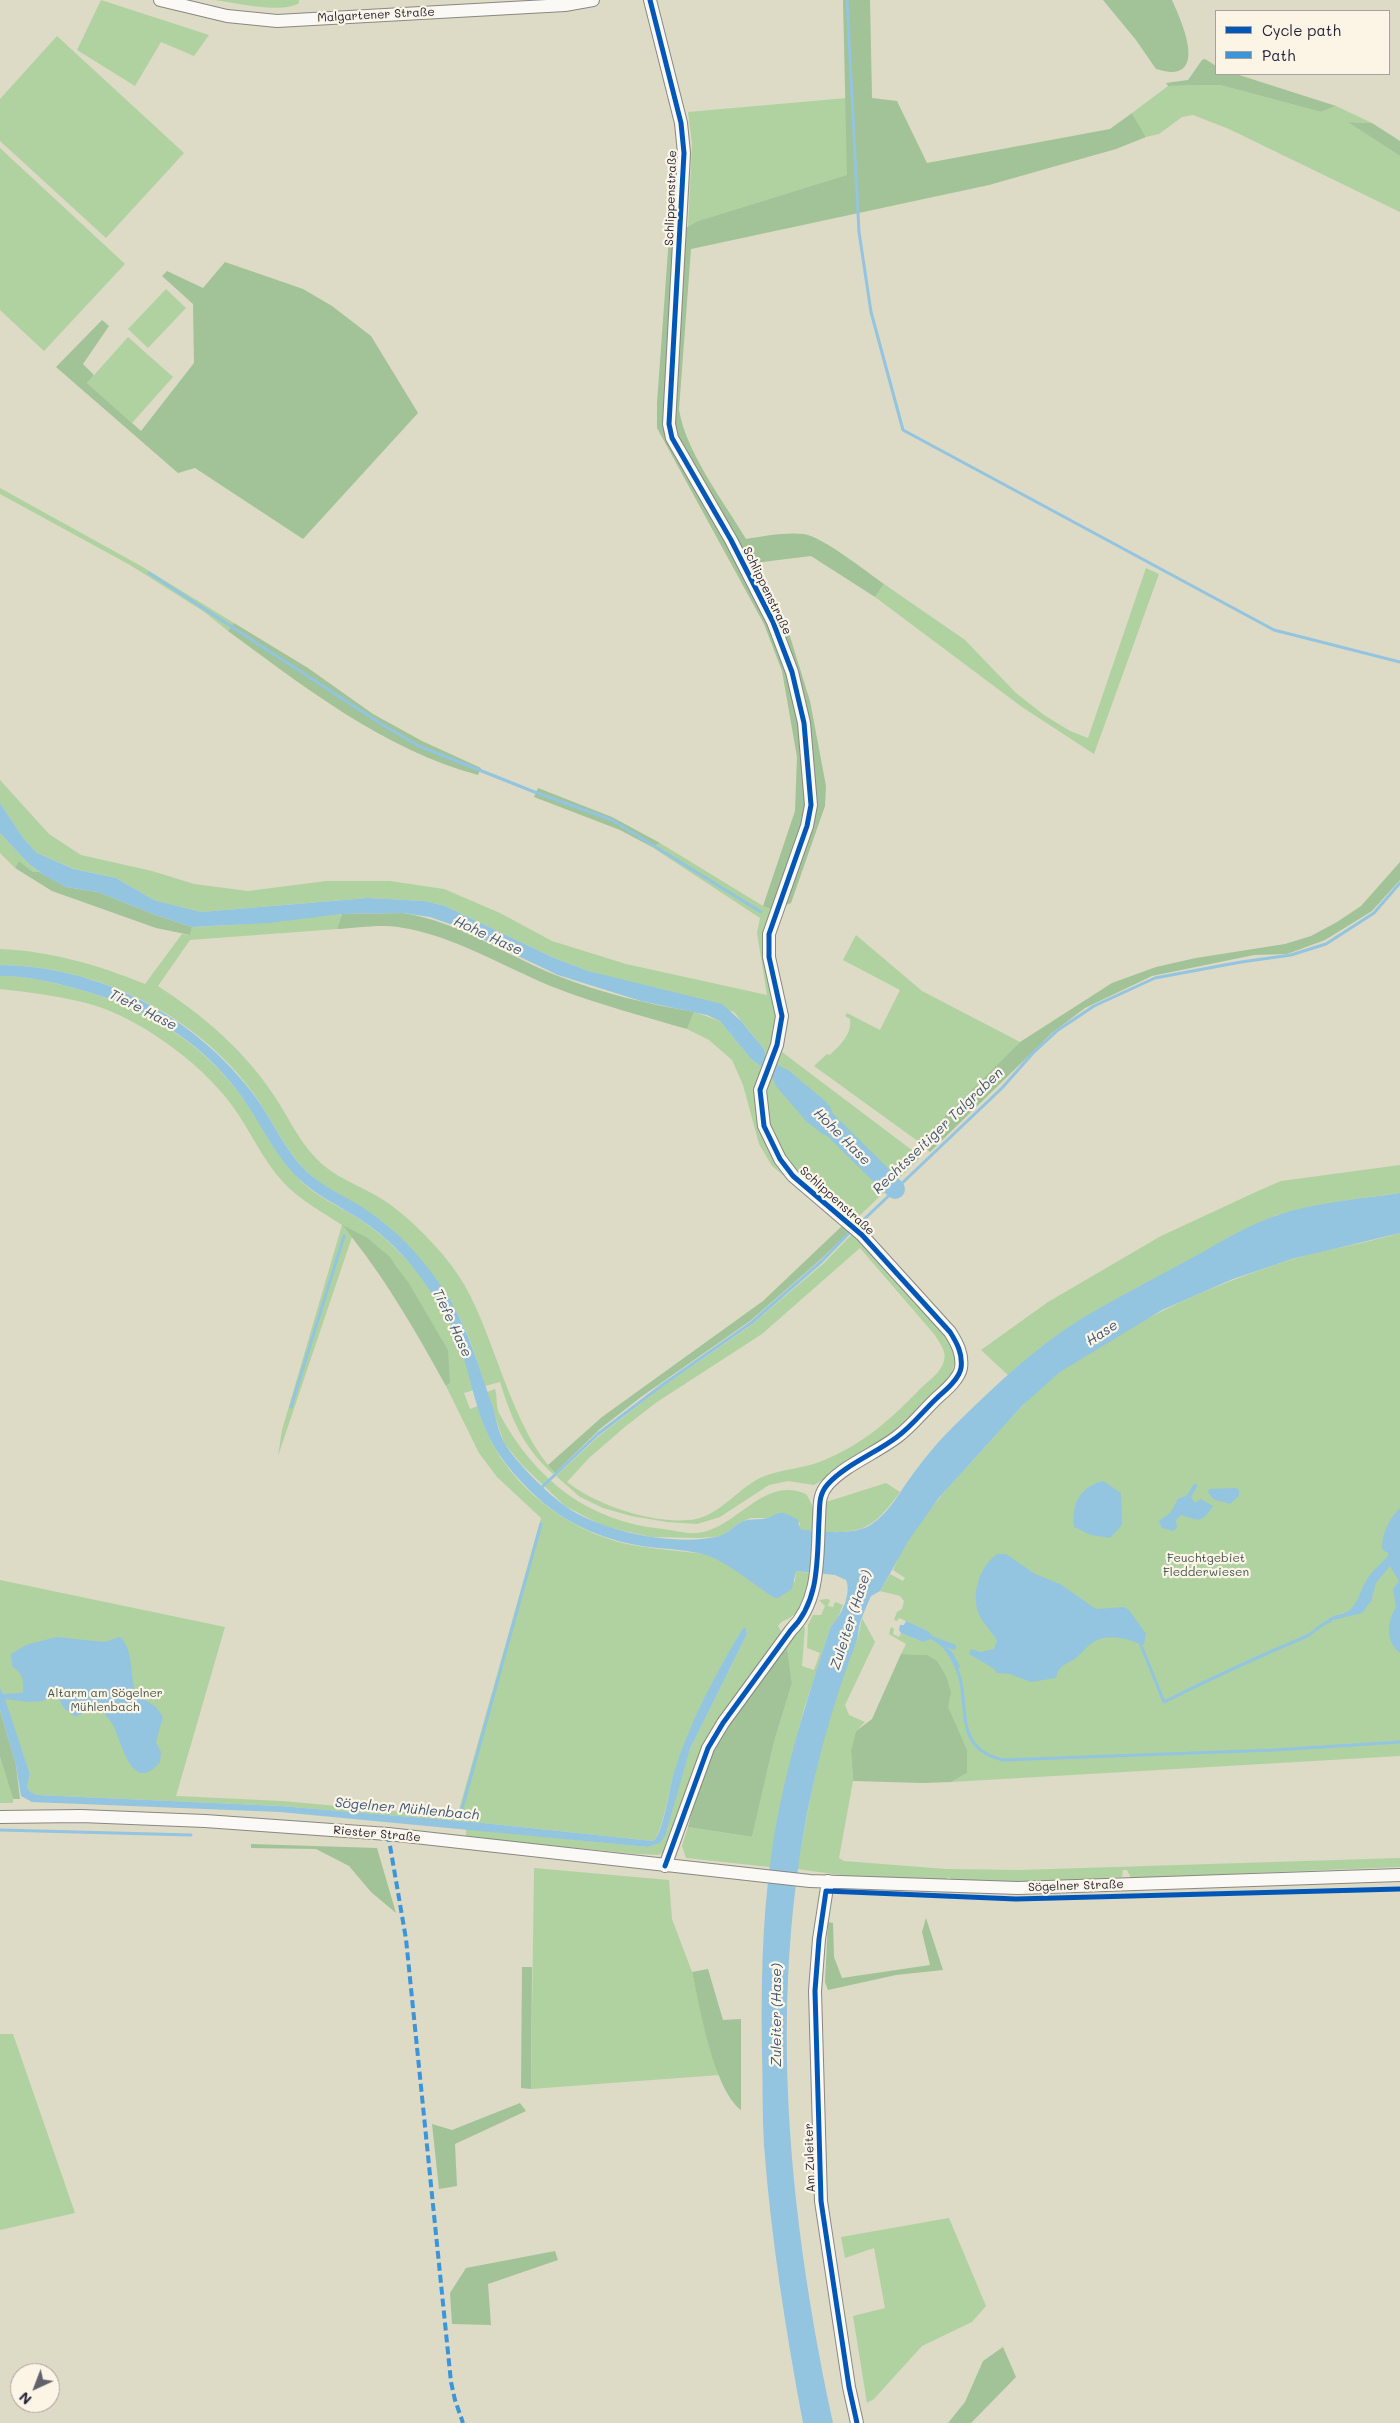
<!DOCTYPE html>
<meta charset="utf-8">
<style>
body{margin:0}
#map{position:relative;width:1400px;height:2423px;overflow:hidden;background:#dddac6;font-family:Mali,sans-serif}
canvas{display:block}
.legend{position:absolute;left:1215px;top:10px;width:175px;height:65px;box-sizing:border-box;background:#fcf5e5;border:1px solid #a5a1a1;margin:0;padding:6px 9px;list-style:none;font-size:15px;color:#22223b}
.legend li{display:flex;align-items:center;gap:10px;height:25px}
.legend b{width:25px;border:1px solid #a5a1a1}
.north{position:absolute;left:10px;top:2363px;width:50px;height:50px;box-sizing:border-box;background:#fcf5e5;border:1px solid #a5a1a1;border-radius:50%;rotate:223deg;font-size:14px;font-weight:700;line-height:20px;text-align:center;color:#22223b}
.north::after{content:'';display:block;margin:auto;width:18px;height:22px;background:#63626c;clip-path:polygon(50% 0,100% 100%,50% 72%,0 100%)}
</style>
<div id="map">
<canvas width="1400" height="2423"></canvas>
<ul class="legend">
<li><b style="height:6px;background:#0057b8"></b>Cycle path</li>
<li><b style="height:6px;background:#3b95d9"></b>Path</li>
</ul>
<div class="north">N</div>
</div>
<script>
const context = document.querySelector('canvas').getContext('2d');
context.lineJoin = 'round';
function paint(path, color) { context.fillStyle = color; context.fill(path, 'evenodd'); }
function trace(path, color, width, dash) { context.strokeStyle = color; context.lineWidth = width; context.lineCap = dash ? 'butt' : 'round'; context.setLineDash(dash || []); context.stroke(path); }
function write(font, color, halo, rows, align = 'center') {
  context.font = font + ' Mali,sans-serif'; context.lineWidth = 4.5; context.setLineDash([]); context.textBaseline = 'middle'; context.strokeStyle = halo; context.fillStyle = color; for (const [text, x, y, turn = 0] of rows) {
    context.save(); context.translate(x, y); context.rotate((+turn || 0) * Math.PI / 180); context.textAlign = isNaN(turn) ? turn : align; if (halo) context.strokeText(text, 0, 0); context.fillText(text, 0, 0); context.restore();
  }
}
const green = new Path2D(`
 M101 0 209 35 194 56 161 42 135 86 77 50Z
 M215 0H299V3C282 14 236 3 215 0Z
 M57 36 184 153 106 238 0 141V99Z
 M1220 85 1321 112 1336 106 1372 123 1349 122 1400 156V212L1229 129 1193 115 1182 117 1159 134 1146 137 1132 113 1168 86Z
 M847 98 848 175 698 221 688 227 692 144 688 112Z
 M0 148 125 264 44 351 0 310Z
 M166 289 186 308 148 348 128 329Z
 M128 337 173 377 132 423 87 383Z
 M0 488 141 566 234 623 228 631 203 611 130 565 0 494Z
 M1146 568 1159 574 1094 754 1022 707 875 597 884 584 965 640 1016 693 1044 715 1070 731 1088 738Z
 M0 780 49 834 81 855 152 871 194 884 248 891 326 881H390L444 889 500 913 552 941 626 964 767 995 757 933 760 918 652 847 660 843 763 906 773 910V996L777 1023 775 1039 766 1056 764 1049 734 1012 588 971 552 957 445 906 425 901 368 898 201 912 154 900 116 878 75 869 37 853 24 839 0 803Z
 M0 833 29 864 39 872H33L19 861 15 868 0 853Z
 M342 914 337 929 190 940 158 986C204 1016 245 1051 275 1097 290 1120 302 1147 323 1165 341 1180 365 1188 385 1201 412 1219 449 1257 465 1286 496 1341 512 1428 555 1473L553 1474C523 1447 512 1420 500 1382L485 1386C476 1356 467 1328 451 1302 442 1287 428 1274 418 1261 409 1250 401 1238 391 1229 365 1205 329 1194 304 1169 284 1147 271 1118 254 1094 196 1014 97 966 0 965V949C51 951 98 965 145 984L182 934 190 935 192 927 233 925Z
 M856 935 922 991 1020 1042 919 1142 814 1066 827 1054 830 1055C840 1045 852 1035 850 1019L845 1016 847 1013 880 1030 900 990 843 960Z
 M0 976C27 976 51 982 78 989 142 1007 198 1039 239 1093 260 1120 273 1152 297 1177 315 1197 340 1206 362 1221 401 1247 442 1296 459 1339 466 1355 469 1373 474 1390L464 1393 470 1409 478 1406C494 1474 560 1529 627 1544 647 1548 668 1550 687 1552 693 1553 700 1553 706 1554 724 1560 756 1585 773 1597L795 1581 796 1571 811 1573C808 1587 805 1609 791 1617 785 1621 782 1620 778 1626L781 1631 779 1639 705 1743 691 1774 686 1794 665 1852 658 1855 637 1854 466 1837V1829L648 1847 660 1843 690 1749 747 1634V1631L743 1628C716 1674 690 1725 673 1777 669 1790 662 1835 653 1841L483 1823 280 1806 37 1795 31 1792 27 1787 30 1774 0 1687V1580L225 1627 176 1796 282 1801 457 1817 541 1518 497 1477 479 1453 446 1386 450 1383C434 1346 416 1284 388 1256 375 1243 360 1235 343 1227L352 1237 278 1456 282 1430 342 1225C322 1212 300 1200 284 1183 262 1160 250 1129 231 1104 200 1062 137 1016 86 1003 58 996 29 992 0 989Z
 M694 1012 720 1021 751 1059 763 1067 755 1090 767 1145 850 1231 772 1166 759 1144 743 1085 732 1060 709 1040 687 1029Z
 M782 1052 921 1157 855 1220C820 1190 766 1156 766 1104 766 1086 776 1068 782 1052Z
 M1400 1165V1193L1342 1201 1277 1215 1080 1320 1036 1352 1009 1376 981 1350 1048 1302 1161 1236 1258 1191 1281 1181Z
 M854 1232 946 1333 954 1346 955 1360 951 1376 892 1438 814 1485 788 1481 769 1485 720 1517 697 1524 667 1522 631 1516 603 1508 580 1497 556 1476 599 1436 662 1387 750 1326 824 1263ZM860 1248 934 1334C939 1342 947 1351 944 1361 941 1372 930 1380 922 1387 891 1419 864 1444 822 1461 803 1469 779 1469 760 1478 738 1489 720 1514 696 1519 658 1526 597 1506 567 1482L589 1458 626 1426 657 1402 762 1334Z
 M1400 1233V1756L951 1782 967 1773V1751L958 1734 927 1655 901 1654 906 1644 889 1634 891 1627 894 1629 893 1634 899 1637 901 1633 923 1642 928 1631 899 1618 897 1621 894 1620 897 1612 902 1609 904 1601 900 1596 880 1591 890 1574 903 1581 905 1578 893 1570C911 1528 944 1492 975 1458 1002 1429 1028 1396 1060 1372 1127 1323 1211 1285 1290 1260 1326 1249 1364 1244 1400 1233Z
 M495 1389C498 1398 495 1406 500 1415 535 1479 588 1522 663 1529 673 1530 686 1534 697 1533 737 1529 763 1475 806 1494 815 1507 815 1516 814 1531L799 1529 800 1523 779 1513 769 1518H751L739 1523 723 1536 701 1538 651 1537 603 1526 565 1506 522 1465 504 1443 487 1392Z
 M886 1483 900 1492C875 1526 865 1534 822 1532L826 1502Z
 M827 1599 830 1600 828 1606 833 1607 835 1602 843 1605 837 1620 831 1626 804 1709 783 1793 770 1867 686 1858 682 1846 688 1827 752 1837 774 1742 792 1683 787 1647 802 1626 805 1627 802 1666 814 1670 820 1653 807 1648 808 1625 813 1615H821L825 1606 819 1600Z
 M862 1618 875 1642 845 1705 849 1715 865 1722 856 1731 851 1750 853 1781 839 1858 844 1861 946 1869 1019 1870 1400 1858V1867L1131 1878 1127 1870H1123L1122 1877 1053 1881H955L948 1877 945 1881 862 1878 797 1869 813 1784 828 1721 850 1654 858 1638Z
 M0 1757 13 1799V1803H0Z
 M534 1868 669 1880 672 1919 692 1972 705 2029 719 2075 531 2089Z
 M0 2034H13L75 2213 0 2230Z
 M949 2218 986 2306 972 2322 922 2346 874 2399 867 2403 853 2316 885 2308 874 2248 845 2258 841 2237Z`);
const forest = new Path2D(`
 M843 0H870L872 98 897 101 927 163 1110 129 1132 113 1146 137 1116 149 989 185 691 249 679 409C685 451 724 502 746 539 764 536 786 532 804 534 823 537 867 572 884 584L875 597 811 556 754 563 788 630 810 701 826 786 825 806 791 903 773 910 763 906 795 811 797 757 782 671 764 624 657 428V403L669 237 698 221 847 175Z
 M1103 0H1172C1178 14 1206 71 1172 72 1167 72 1161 70 1156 69L1136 40Z
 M1205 59 1216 66V74H1236L1336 106 1321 112 1220 85 1168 86 1166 83 1188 80 1202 60Z
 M1348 122 1372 123 1400 141V156Z
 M225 262 303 289 332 306 371 336 418 413 303 539 195 468 178 473 56 367 102 320 109 326 83 364 94 375 87 383 141 431 194 363 193 304 162 276 167 271 203 288Z
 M234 623 308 668 373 714 422 741 481 768 478 775C383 749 306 688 228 631Z
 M538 788 612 817 660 843 652 847 620 830 534 797Z
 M19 861 33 872H39L66 887 98 892 153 914 192 927 190 935 156 928 52 891 15 868Z
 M1400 862V880L1372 911 1325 940 1287 954 1254 955 1152 976 1085 1008 1052 1033 930 1152 919 1142 1020 1042 1112 983 1156 967 1196 958 1285 944 1311 936 1337 922 1361 906Z
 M403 913C460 922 505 955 558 976 601 993 648 1004 694 1012L687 1029C642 1016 597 1004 553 987 502 966 453 935 398 927 379 924 356 928 337 929L342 914Z
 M342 1225 366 1237 389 1256 408 1282 448 1350 450 1383 446 1386C414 1328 384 1276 342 1225Z
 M843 1225 850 1231 820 1260 750 1321 641 1397 600 1429 555 1473 548 1465 602 1417 763 1301Z
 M787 1647 792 1683 774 1742 752 1837 688 1827C695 1801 700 1774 712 1750 732 1713 761 1680 787 1647Z
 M901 1654 927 1655 937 1661 946 1676 951 1692 948 1707 967 1750V1773L951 1782 923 1783 853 1781 851 1750 856 1731 872 1719Z
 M0 1710 16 1765 20 1799H13L0 1757Z
 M251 1844 377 1848 396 1913 371 1892 349 1866 316 1849 251 1848Z
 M926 1918 943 1970 896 1975 828 1990 825 1982 828 1922 833 1923 834 1957 842 1978 930 1965 922 1932Z
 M522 1967H532L531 2089 521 2088Z
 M708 1969 723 2020 741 2019V2110C713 2088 700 2007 692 1972Z
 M520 2103 526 2111 455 2144 457 2186 439 2189 432 2124 452 2130Z
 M555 2251 558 2260 488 2284 491 2325 452 2324 450 2293 466 2268Z
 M1003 2347 1016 2377 971 2423H948L965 2402 983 2361Z`);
const water = new Path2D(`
 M0 803 24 839 37 853 74 869 116 878 154 900 201 912 368 898 425 901 445 906 552 957 588 971 722 1004 741 1021 764 1049 766 1056 775 1064 788 1070 825 1101 831 1108 836 1128 828 1135H824L807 1122 776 1086 771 1073 751 1059 720 1021 707 1015 641 1001 558 975 453 925 430 917 403 913 342 914 268 923 192 927 153 914 98 892 66 887 45 876 29 864 0 833Z
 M0 965C98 966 191 1014 251 1091 271 1116 283 1148 306 1171 323 1187 345 1196 365 1209 400 1232 427 1263 449 1298 470 1333 480 1371 493 1408 496 1419 499 1434 505 1444 515 1461 548 1494 565 1506 601 1532 677 1547 720 1536 727 1534 732 1528 738 1524 748 1517 757 1521 768 1518 774 1516 777 1512 783 1513 788 1514 793 1517 798 1520L800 1529C821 1532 854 1536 872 1524 890 1512 900 1491 913 1474 926 1456 943 1436 960 1420 997 1384 1036 1347 1081 1319 1116 1298 1154 1279 1190 1259 1218 1244 1247 1225 1278 1215 1317 1202 1359 1199 1400 1193V1233L1292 1259 1233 1279 1162 1310 1060 1372 1022 1406 938 1499 909 1540 880 1591 871 1596C867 1605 863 1614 860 1623 858 1629 859 1634 857 1640 758 1895 777 2160 833 2423H803C786 2332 771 2238 764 2145 762 2114 763 2083 762 2052 761 1987 762 1922 771 1857 782 1778 806 1701 831 1626 841 1617 852 1593 846 1580L835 1575 796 1571 792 1589 778 1598 773 1597C756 1586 724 1560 706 1555 690 1550 666 1549 649 1547 609 1542 569 1526 539 1499 516 1478 494 1453 483 1423 469 1386 466 1348 445 1314 423 1277 397 1243 361 1220 340 1206 318 1197 299 1179 274 1155 260 1121 239 1093 199 1039 142 1006 78 989 52 982 27 976 0 976Z
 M1103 1481 1121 1493 1122 1525 1110 1538 1091 1535 1074 1527C1071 1504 1080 1487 1103 1481Z
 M1194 1484H1197V1487L1191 1497 1195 1503 1201 1499 1213 1506C1201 1525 1198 1520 1181 1515L1176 1520 1177 1528 1173 1531 1162 1528 1159 1521 1171 1512 1178 1499 1187 1495Z
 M1236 1488 1239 1490V1496L1230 1504 1213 1499 1208 1492 1209 1489Z
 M1400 1508V1653C1385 1641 1387 1622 1396 1607L1393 1589 1399 1581 1390 1566 1376 1583 1371 1601 1362 1613 1326 1622C1333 1612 1342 1617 1350 1610 1361 1599 1361 1586 1370 1575 1376 1567 1383 1563 1389 1554L1382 1549C1382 1533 1389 1519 1400 1508Z
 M997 1554H1006L1035 1574 1060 1584 1096 1609 1124 1607 1129 1610 1146 1634 1144 1644 1141 1645C1127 1638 1110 1634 1095 1641 1088 1645 1083 1652 1077 1657 1067 1665 1059 1664 1056 1678L1031 1682 1010 1674 997 1673 993 1668 969 1654 971 1649 981 1652 994 1649 997 1641C992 1632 986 1626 981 1618 969 1598 979 1567 997 1554Z
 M906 1621 928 1631 932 1636 956 1645V1648L954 1650 946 1647 952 1652 960 1666 957 1673C952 1660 944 1644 930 1639L923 1642 901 1633 899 1630 900 1625H904Z
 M743 1628H746L747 1634 690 1749 665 1836 660 1843 648 1847 280 1812 32 1802 21 1796 16 1765 0 1710V1687L3 1694 23 1693C24 1682 23 1673 12 1666L11 1654 26 1645 57 1637 104 1642 120 1637C135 1652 129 1675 136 1694L156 1707 163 1717 156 1742 161 1752 160 1762C132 1796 122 1743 113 1725 109 1718 103 1712 97 1707L75 1717 63 1707 55 1691 49 1694 44 1701 28 1702 5 1699 30 1774 27 1787 31 1792 37 1795 280 1806 483 1823 653 1841C662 1836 669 1793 672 1780 686 1729 716 1673 743 1628Z`);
const stream = new Path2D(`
 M847 0 859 232 871 312 903 430 1274 630 1400 662
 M149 573 383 725 419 746 532 791 612 820 761 912
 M856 1227 1002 1088 1033 1053 1058 1030 1094 1006 1155 978 1241 962 1291 955 1326 944 1374 913 1400 883
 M291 1407 344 1236
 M541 1488 598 1434 661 1386 751 1323 822 1261 851 1231
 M1141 1645 1164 1702C1210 1679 1257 1657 1305 1637 1314 1633 1320 1624 1330 1621
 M957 1669C972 1704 950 1747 1003 1760L1275 1750 1400 1742
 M460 1816 541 1524
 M0 1830 191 1835`);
const river = new Path2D(`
 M816 1111 895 1189`);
const minor = new Path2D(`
 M160 0 227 16 277 21 565 5 593 0
 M650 0 681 123 684 153 669 424 672 438 731 540 773 622 792 672 804 723 811 805 807 826 769 934V957L782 1016 777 1045 760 1090 764 1126 780 1159 793 1176 862 1235 950 1332C957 1343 963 1354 961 1368 959 1379 946 1390 938 1397 924 1410 912 1426 897 1437 876 1453 845 1465 828 1484 818 1495 820 1506 819 1520 817 1559 820 1601 791 1630L723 1723 708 1748 665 1866
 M0 1817 81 1816 205 1821 388 1834 810 1881 1018 1888 1400 1875
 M828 1881 819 1939 815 1991 821 2201 849 2387 857 2423`);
const quiet = new Path2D(`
 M388 1834 406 1939 451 2382 455 2400 463 2423`);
const cycleway = new Path2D(`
 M650 0 681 123 684 153 669 424 672 438 731 540 773 622 792 672 804 723 811 805 807 826 769 934V957L782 1016 777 1045 760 1090 764 1126 780 1159 793 1176 862 1235 950 1332C957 1343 963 1354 961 1368 959 1379 946 1390 938 1397 924 1410 912 1426 897 1437 876 1453 845 1465 828 1484 818 1495 820 1506 819 1520 817 1559 820 1601 791 1630L723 1723 708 1748 665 1866
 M857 2423 849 2387 821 2201 815 1991 819 1939 826 1891 1016 1899 1400 1889`);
const streetNames = [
 ["Malgartener Straße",376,15,-3],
 ["Schlippenstraße",671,198,-88],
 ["Schlippenstraße",767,591,64],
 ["Schlippenstraße",837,1201,42],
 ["Riester Straße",377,1834,5],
 ["Sögelner Straße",1076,1886,-2],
 ["Am Zuleiter",810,2158,-92]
];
const parkNames = [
 ["Feuchtgebiet",1206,1558],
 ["Fledderwiesen",1206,1572],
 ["Altarm am Sögelner",105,1693],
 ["Mühlenbach",105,1707]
];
const waterNames = [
 ["Hohe Hase",488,936,25],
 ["Tiefe Hase",143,1010,27],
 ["Rechtsseitiger Talgraben",938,1131,-44],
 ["Hohe Hase",842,1137,45],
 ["Tiefe Hase",452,1323,65],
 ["Hase",1102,1333,-33],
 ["Zuleiter (Hase)",851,1620,-72],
 ["Sögelner Mühlenbach",407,1809,5],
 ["Zuleiter (Hase)",777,2015,-90]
];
paint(green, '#b0d2a1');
paint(forest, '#a1c397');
paint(water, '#93c4e0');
trace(stream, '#93c4e0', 3);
trace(river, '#93c4e0', 20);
trace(minor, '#898781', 14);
trace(minor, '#faf9f6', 12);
trace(quiet, '#3b95d9', 4, [8, 4]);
trace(cycleway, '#0057b8', 5);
write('12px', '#22223b', '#fcf5e5', streetNames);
write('12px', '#425551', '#fcf5e5', parkNames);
write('italic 14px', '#3e5779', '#fcf5e5', waterNames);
</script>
